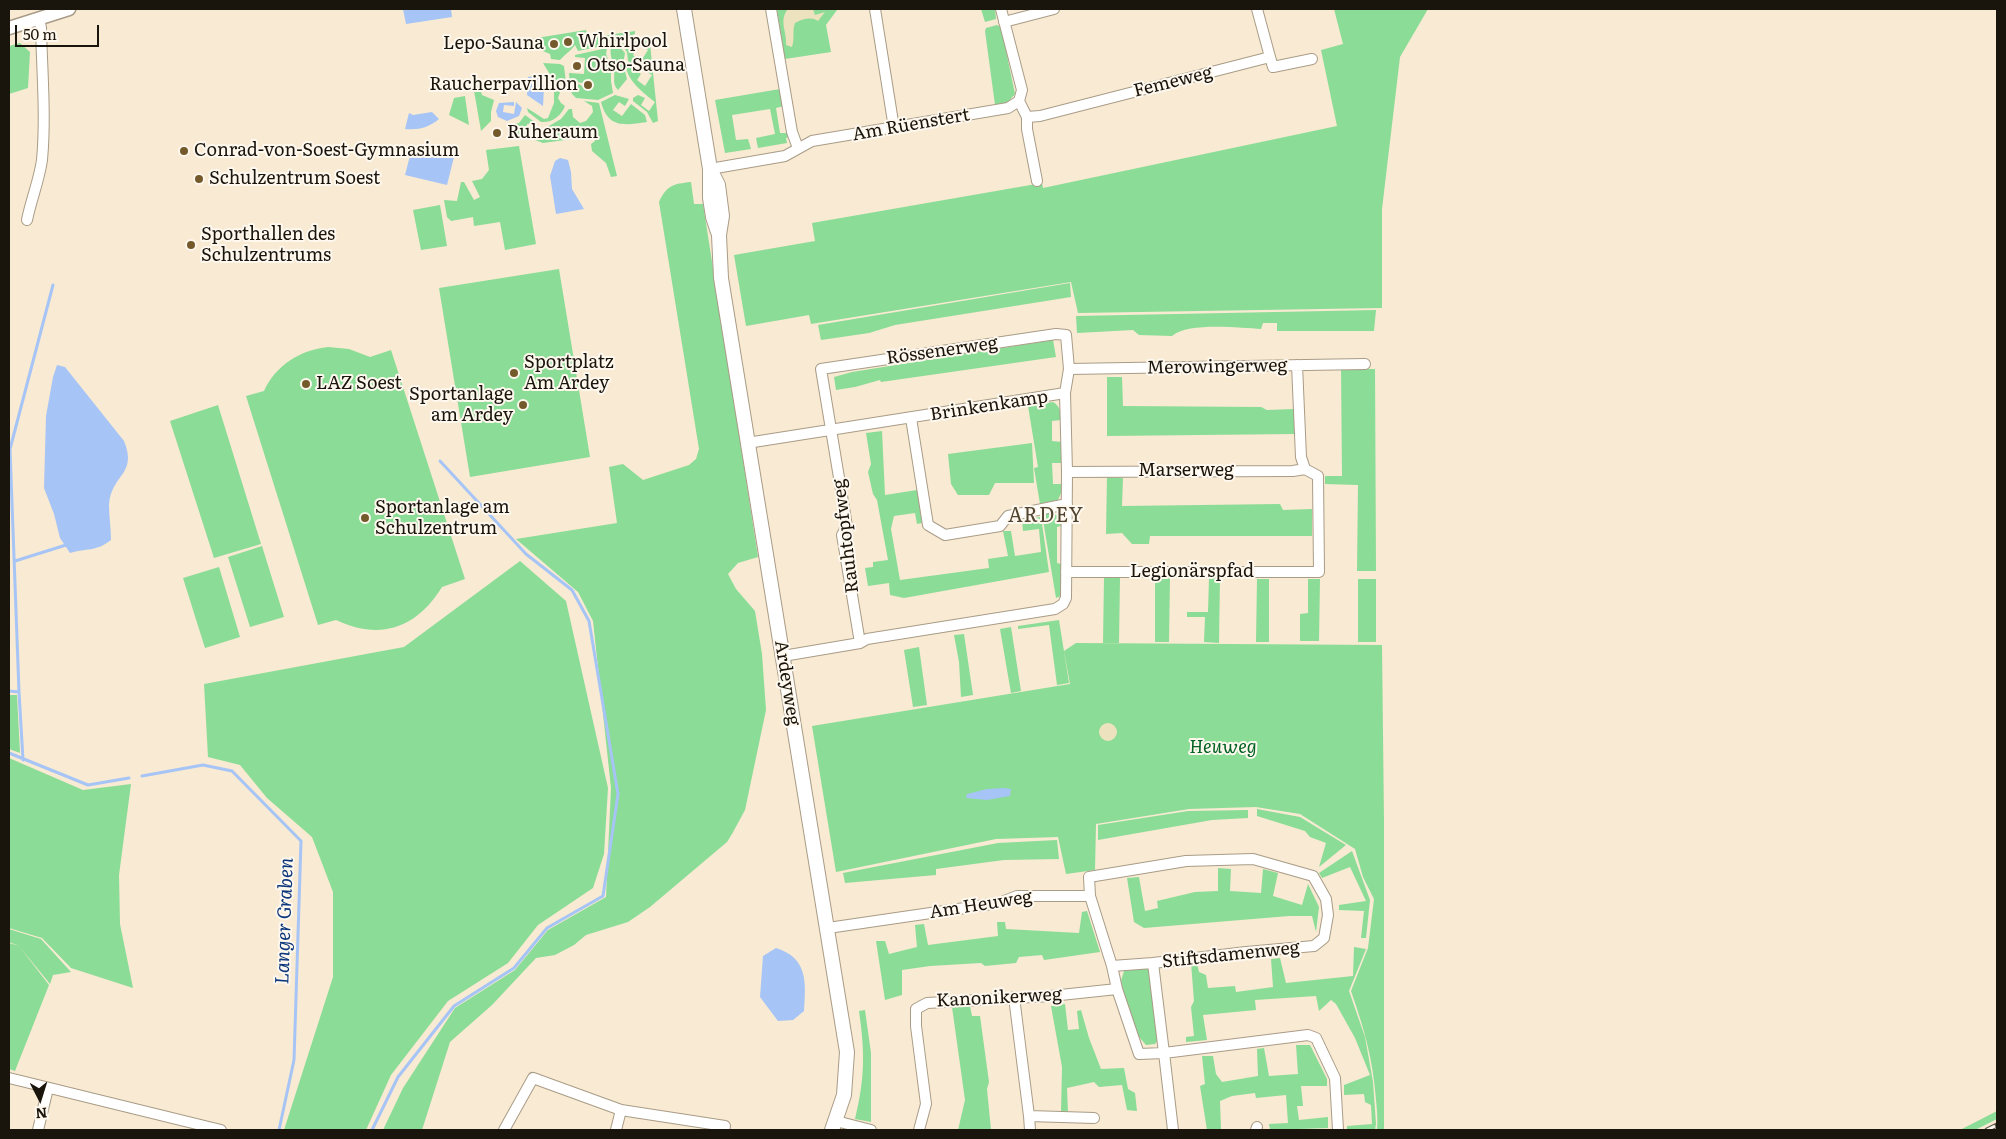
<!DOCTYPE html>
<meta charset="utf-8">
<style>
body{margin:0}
#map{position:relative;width:2006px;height:1139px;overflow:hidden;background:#f8ead3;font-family:Literata,serif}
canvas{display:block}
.frame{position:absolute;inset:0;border:10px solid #19140c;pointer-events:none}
.north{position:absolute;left:15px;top:1074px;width:50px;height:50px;-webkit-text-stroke:4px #fef8ef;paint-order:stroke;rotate:175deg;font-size:14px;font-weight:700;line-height:20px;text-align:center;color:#19140c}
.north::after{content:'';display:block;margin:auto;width:18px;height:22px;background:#19140c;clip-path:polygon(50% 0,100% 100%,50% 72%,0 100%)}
.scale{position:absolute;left:15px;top:25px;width:84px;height:22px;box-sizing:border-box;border:2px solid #19140c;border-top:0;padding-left:6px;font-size:15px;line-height:18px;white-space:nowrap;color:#19140c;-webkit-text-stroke:4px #fef8ef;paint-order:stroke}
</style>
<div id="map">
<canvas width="2006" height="1139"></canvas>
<div class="frame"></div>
<div class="north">N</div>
<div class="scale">50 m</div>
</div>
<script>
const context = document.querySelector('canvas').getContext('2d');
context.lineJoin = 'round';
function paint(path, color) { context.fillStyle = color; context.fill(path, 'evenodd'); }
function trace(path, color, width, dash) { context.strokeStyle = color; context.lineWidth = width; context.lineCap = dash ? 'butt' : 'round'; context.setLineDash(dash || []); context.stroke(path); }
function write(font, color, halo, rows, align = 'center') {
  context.font = font + ' Literata,serif'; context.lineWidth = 4; context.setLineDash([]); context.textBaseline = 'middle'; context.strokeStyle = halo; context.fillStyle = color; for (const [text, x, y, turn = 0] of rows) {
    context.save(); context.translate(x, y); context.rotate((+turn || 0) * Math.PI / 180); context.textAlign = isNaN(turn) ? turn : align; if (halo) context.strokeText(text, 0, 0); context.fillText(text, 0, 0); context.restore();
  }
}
const green = new Path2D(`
 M777 9H845L837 10 826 25 831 52 785 59Z
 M981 9H995L996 19 985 22Z
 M1334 9H1428L1400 57 1382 209V308L1078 313 1071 282 811 324 809 315 746 326 734 255 815 241 812 223 1042 183 1043 188 1337 126 1321 50 1343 44Z
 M997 25 1001 27 1015 94 1006 104 995 105 985 31 986 28Z
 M586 30 588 38 635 31V34L602 46 578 51 575 45C571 51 565 54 560 60L551 59 550 54 531 46H524V40Z
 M646 40 647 44H650L658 121 653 123 647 112 633 101V98L638 95 645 98 641 105 649 111 655 102C645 94 626 80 626 65L641 74 637 80 645 86 652 75 628 61 627 52 621 44 627 43 636 49 633 55 641 61 648 50 634 42Z
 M20 43 30 52 28 88 9 94V46Z
 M618 45 625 53 623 64 627 79 618 90C612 84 615 78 614 71 614 61 609 57 611 47Z
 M607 48 606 54 611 68V81L613 93 598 100 576 98 572 94 570 87 579 84 588 90 594 85 590 79 584 80 583 83 576 82 570 85 569 73 584 74 585 58 575 57V55Z
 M543 63 560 64 564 66 566 83 553 84 551 76Z
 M473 85H479L482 95 494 100 491 112V121L481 131Z
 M562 87 558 98 561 103 565 106C561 116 552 123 541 122L528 112 527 108 544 119 548 118 554 103V88Z
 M780 89 784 106 776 108 780 133H788L789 137 786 138 787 143 758 148 756 138 775 134 770 109 732 115 736 140 748 139 751 149 725 153 715 100Z
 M615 95 629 99 625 106 619 102 613 110 622 116 631 104 645 115 647 122C625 125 608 129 601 102Z
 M465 96 469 125 449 115 454 98Z
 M584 101 599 103 617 176 611 177 606 163 592 151 591 144 595 141 594 136 543 143 535 140 542 138V130L561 119 569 109H572L573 117 580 123 586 121 593 112 592 106Z
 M525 115 536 123 527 124 528 136 513 139 511 130 507 125 519 123Z
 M519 146 536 244 505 250 500 222 474 226 473 217 451 221 447 217 444 200 457 201 461 182H464L474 200 480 197 472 181 482 179 489 170 486 150Z
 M691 182 694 204H703L758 557 738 563 728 574 736 589 755 611 762 654 766 710 745 810 732 834 727 842 650 907 628 922 586 935 574 945 555 955 536 958 492 1005 450 1042 422 1130H383L403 1088 455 1008 515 970 548 930 606 897 611 788 593 621 578 592 516 539 617 523 609 467 623 464 643 480 689 465 696 459 699 449 659 202C667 185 673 184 691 182Z
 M440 205 447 246 421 250 413 210Z
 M559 269 590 457 470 477 439 288Z
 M1070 283 1071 297 895 325 869 333 821 340 818 325Z
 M1376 310 1374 331H1277V323H1263L1261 329C1240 328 1188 322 1172 336L1139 335 1133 330 1077 333 1076 316Z
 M1053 340 1056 357 881 382 880 380 855 387 836 390 834 377 852 372Z
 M328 347 349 349 370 357 391 350 465 579 442 587C417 628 380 641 336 620L318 625 246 396 264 391C276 365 300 350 328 347Z
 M1341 369H1375L1376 571H1357L1358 485 1325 484V476H1342Z
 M1107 377H1122L1123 406 1261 407 1267 410 1294 409V434L1107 436Z
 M1053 402C1060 406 1061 412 1061 420L1052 421V441L1062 442V463H1052L1053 484H1061V493L1058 500 1040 504 1034 468 1038 467 1028 406Z
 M218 405 261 544 214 558 170 421Z
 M882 431 885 495 917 490 922 523 917 524 915 513 894 516 891 529 900 580 989 568 988 559 1008 556 1003 531H1011L1015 556 1041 552 1039 529 1023 531 1022 519 1041 517 1049 572 904 598 890 595 889 583 868 586 865 568 873 567V562L888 560 877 500 873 494 868 472 871 464 866 433Z
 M1032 443 1034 483H995L989 495H958L951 484 948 454Z
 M1107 477 1123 478 1122 506 1280 504 1283 510 1312 509V536H1150L1149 544H1132L1122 533 1106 534Z
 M1053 513 1060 517 1061 526 1057 527V563L1061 564V596L1056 598 1042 514Z
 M262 546 284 617 250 627 228 557Z
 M520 561 566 601 608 788 604 854 593 888 538 925 508 963 448 1001 391 1075 366 1130H284L333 977V892L312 837 267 798 240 765 208 757 204 684 404 647Z
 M219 567 240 637 205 648 183 578Z
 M1104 578H1120L1119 643H1103Z
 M1155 578H1170L1169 642H1155Z
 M1209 578H1220L1219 643 1204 642 1205 617H1187V612H1208Z
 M1257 579H1269V642H1256Z
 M1308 579H1320L1319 641H1300V614L1308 613Z
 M1358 579H1376V642H1358Z
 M1059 620 1069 683 1057 685 1049 625 1018 629V626Z
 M1011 627 1021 691 1011 693 1000 629Z
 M964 634 973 695 961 697 959 662 954 635Z
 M1076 643 1382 645 1384 823V1130H1377C1378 1120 1377 1110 1376 1100 1373 1059 1364 1028 1351 991L1368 948 1374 899 1363 877 1355 849 1300 814 1256 807 1189 809 1096 824 1095 870 1066 874 1058 837 996 839 836 872 812 726 1070 684 1064 651Z
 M919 647 927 705 913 707 904 650Z
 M9 695H17L20 753 9 749Z
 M9 758 83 790 131 784 119 875 120 924 133 988 71 968 42 938 9 928Z
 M1257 809 1300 817 1346 845 1319 867 1326 843 1310 837 1305 831 1257 816Z
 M1248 810V818L1212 820 1098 840V825L1188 811Z
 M1057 840 1059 859 1004 860 936 869V875L845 883 843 873 998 843Z
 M1352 851 1370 900 1366 938H1361L1364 911 1339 910V905L1366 901 1350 867 1322 878 1319 873Z
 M1218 868 1231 869 1230 891 1261 893 1263 869 1278 873 1273 896 1302 905 1308 884 1319 907 1316 932 1312 916H1289L1144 928 1134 922 1127 878 1139 877 1145 911 1158 908 1157 901 1195 892 1218 891Z
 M1087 911 1100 952 1044 960 1042 955 1019 957 1016 963 985 966 981 963 930 966 902 970V995L885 1000 876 941H885L889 954 917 947 915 925 924 924 928 945 998 936 997 922H1005L1006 929 1079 933 1082 912Z
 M9 929 41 939 71 972 53 975 50 984 19 946 9 942Z
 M9 943 19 946 49 985 15 1071 9 1069Z
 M1354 947 1366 949 1349 991 1365 1037 1373 1082 1376 1124 1375 1130H1347V1126L1372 1124 1371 1105 1365 1102 1364 1094 1344 1095V1085L1370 1075 1355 1038 1336 1004 1331 1000 1319 1011 1316 996 1255 1000 1256 1010 1203 1015 1207 1040 1186 1042V1037L1194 1036 1191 1007 1194 1001 1191 963H1197L1199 972 1206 975 1208 988 1235 986 1236 992 1273 987 1271 959 1280 958 1286 983 1353 976Z
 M1147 968 1150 969 1158 1040 1155 1044 1146 1045 1134 1031 1121 981 1124 971Z
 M1065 1004 1068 1030 1079 1029 1077 1011 1081 1010 1089 1038 1101 1069 1124 1068 1128 1089 1135 1093 1137 1111 1127 1110 1122 1085 1099 1087 1094 1082 1067 1088 1068 1113 1061 1112 1062 1067 1051 1006Z
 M970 1006 972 1016H980L989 1082 987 1089 991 1130H958L965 1100 952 1007Z
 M865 1010 871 1053V1122L855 1119C865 1078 865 1053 859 1011Z
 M1296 1045H1310L1327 1079V1086H1301L1303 1106H1297L1299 1120 1328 1117V1128L1270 1130 1269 1124 1288 1123 1286 1095 1256 1098 1255 1093 1232 1096 1220 1101 1221 1130 1241 1129V1130H1207L1200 1086 1205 1084 1202 1056H1213L1216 1074 1222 1082 1258 1076 1257 1049 1264 1048 1269 1076 1298 1074Z
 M1997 1111V1119L1975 1130H1960Z`);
const sand = new Path2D(`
 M792 9H813L815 15 825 12 818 21C812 16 802 19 795 23 792 31 795 38 792 47L786 45C787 31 779 22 787 10Z
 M1099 732a9 9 0 1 1 18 0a9 9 0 1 1-18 0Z`);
const water = new Path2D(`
 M403 9H451L452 17 406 24Z
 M540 75 544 87 543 106 527 95V92L524 91 528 77Z
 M514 102V106L504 105 503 112 514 114 516 102 522 108 519 116 507 121 498 117 496 111 499 103Z
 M432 112 439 119C428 128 419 130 405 129L409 113 413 115Z
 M412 148 454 157 447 185 405 175Z
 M560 158 568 160 571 172 572 189 584 209 556 214 550 176 555 161Z
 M57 365 65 367 124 441C138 475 111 474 109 505 109 516 111 528 111 540 96 552 86 548 70 553L60 538 54 514 44 488 46 416 53 377Z
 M1003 788 1011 789 1010 796 987 800 966 798 967 794 987 789Z
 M776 948C808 958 806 982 804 1011L793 1020 778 1021 760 997 763 956Z`);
const stream = new Path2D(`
 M15 561 66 545
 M9 691 19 692
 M9 753 88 785 129 778
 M23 760 19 692 10 449 53 285
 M142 776 203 765 232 771 301 841 294 1060 279 1130
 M372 1130 398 1077 454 1006 514 968 547 928 603 896 618 794 589 621 572 590 526 554 440 461`);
const minor = new Path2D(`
 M771 9 792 132 798 148
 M875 9 894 128
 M1257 9 1270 57
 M1004 22 1054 9
 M1019 101 1027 117 1040 116 1270 57 1273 67 1312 59
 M1027 117V129L1037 181
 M710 169 785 156 812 141 1008 108 1019 101 1022 90 1001 9
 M27 220C31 200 39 181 42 160 46 117 42 72 41 28L39 18
 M1069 369 1365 364
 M911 418 928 525 945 535 1000 526 1008 516 1067 504
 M747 443 1065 393
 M1067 472 1293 471 1305 469
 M1066 572H1319L1318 476 1305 469 1301 457 1297 365
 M783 656 860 643 867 639 1055 609 1063 604 1066 598 1067 472 1065 393 1069 369 1066 335 1056 334 821 369 847 526 842 535 860 643
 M1090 896 1089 877 1186 861 1253 859 1313 876 1326 899 1328 915 1324 938 1314 946 1246 952 1153 963
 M828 928 999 903 1017 896H1090L1112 966 1117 989 1139 1054 1164 1053 1153 963 1112 966
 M1014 997 1029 1116
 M9 1078 221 1130
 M836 1121 871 1130
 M38 1130 48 1088
 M504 1130 533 1078 621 1110 725 1126 724 1130
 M616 1130 621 1110
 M919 1130 926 1104 916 1026V1009L927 1003 1051 996 1117 989
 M1030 1130 1029 1116 1094 1118
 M1173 1130 1164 1053 1308 1035 1316 1038 1335 1078 1338 1130
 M1256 1130 1257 1127`);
const tertiary = new Path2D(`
 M9 28 69 9`);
const secondary = new Path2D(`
 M684 9 710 169V198L713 217 718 232
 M710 169 718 185 722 216 719 235 721 278 847 1052 844 1095 832 1130`);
const rail = new Path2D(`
 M1987 1130 1997 1125`);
const markers = [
 [568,42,5,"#74592b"],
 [554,44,5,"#74592b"],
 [577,66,5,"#74592b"],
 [588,85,5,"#74592b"],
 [497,133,5,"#74592b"],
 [184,151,5,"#74592b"],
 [199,179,5,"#74592b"],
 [191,245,5,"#74592b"],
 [514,373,5,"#74592b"],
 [306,384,5,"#74592b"],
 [523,405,5,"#74592b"],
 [365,518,5,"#74592b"]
];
const poiNames = [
 ["Whirlpool",578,42],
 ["Lepo-Sauna",544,44,"right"],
 ["Otso-Sauna",587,66],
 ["Raucherpavillion",578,85,"right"],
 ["Ruheraum",507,133],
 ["Conrad-von-Soest-Gymnasium",194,151],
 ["Schulzentrum Soest",209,179],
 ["Sporthallen des",201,235],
 ["Schulzentrums",201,256],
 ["Sportplatz",524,363],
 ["Am Ardey",524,384],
 ["LAZ Soest",316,384],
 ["Sportanlage",513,395,"right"],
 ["am Ardey",513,416,"right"],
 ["Sportanlage am",375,508],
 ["Schulzentrum",375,529]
];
const streetNames = [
 ["Femeweg",1173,82,-14],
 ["Am Rüenstert",911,125,-10],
 ["Rössenerweg",942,351,-8],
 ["Merowingerweg",1217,367,-1],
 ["Brinkenkamp",989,406,-9],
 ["Marserweg",1186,471],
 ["Rauhtopfweg",846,536,-97],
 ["Legionärspfad",1192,572],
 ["Ardeyweg",787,683,81],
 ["Am Heuweg",981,905,-9],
 ["Stiftsdamenweg",1231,955,-6],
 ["Kanonikerweg",999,998,-3]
];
const parkNames = [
 ["Heuweg",1223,748]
];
const waterNames = [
 ["Langer Graben",285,921,-88]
];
const quarterNames = [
 ["ARDEY",1046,516]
];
paint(green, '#8bdc96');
paint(sand, '#ece2bd');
paint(water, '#a6c4f5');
trace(stream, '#a6c4f5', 3);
trace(minor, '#a99c87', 12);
trace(tertiary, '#a99c87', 15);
trace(secondary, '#a99c87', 16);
trace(minor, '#fff', 10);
trace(tertiary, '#fff', 12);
trace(secondary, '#fff', 14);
trace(rail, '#5c5448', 5);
trace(rail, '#fef8ef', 3, [9]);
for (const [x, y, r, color] of markers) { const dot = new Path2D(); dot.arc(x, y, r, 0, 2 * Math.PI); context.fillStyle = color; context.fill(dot); trace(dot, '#fef8ef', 2); }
write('18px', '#19140c', '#fef8ef', poiNames, 'left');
write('18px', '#19140c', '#fef8ef', streetNames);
write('italic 18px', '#006222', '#fef8ef', parkNames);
write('italic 19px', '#0b367b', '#fef8ef', waterNames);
context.letterSpacing = '1px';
write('20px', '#514532', '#fef8ef', quarterNames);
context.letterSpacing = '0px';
</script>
